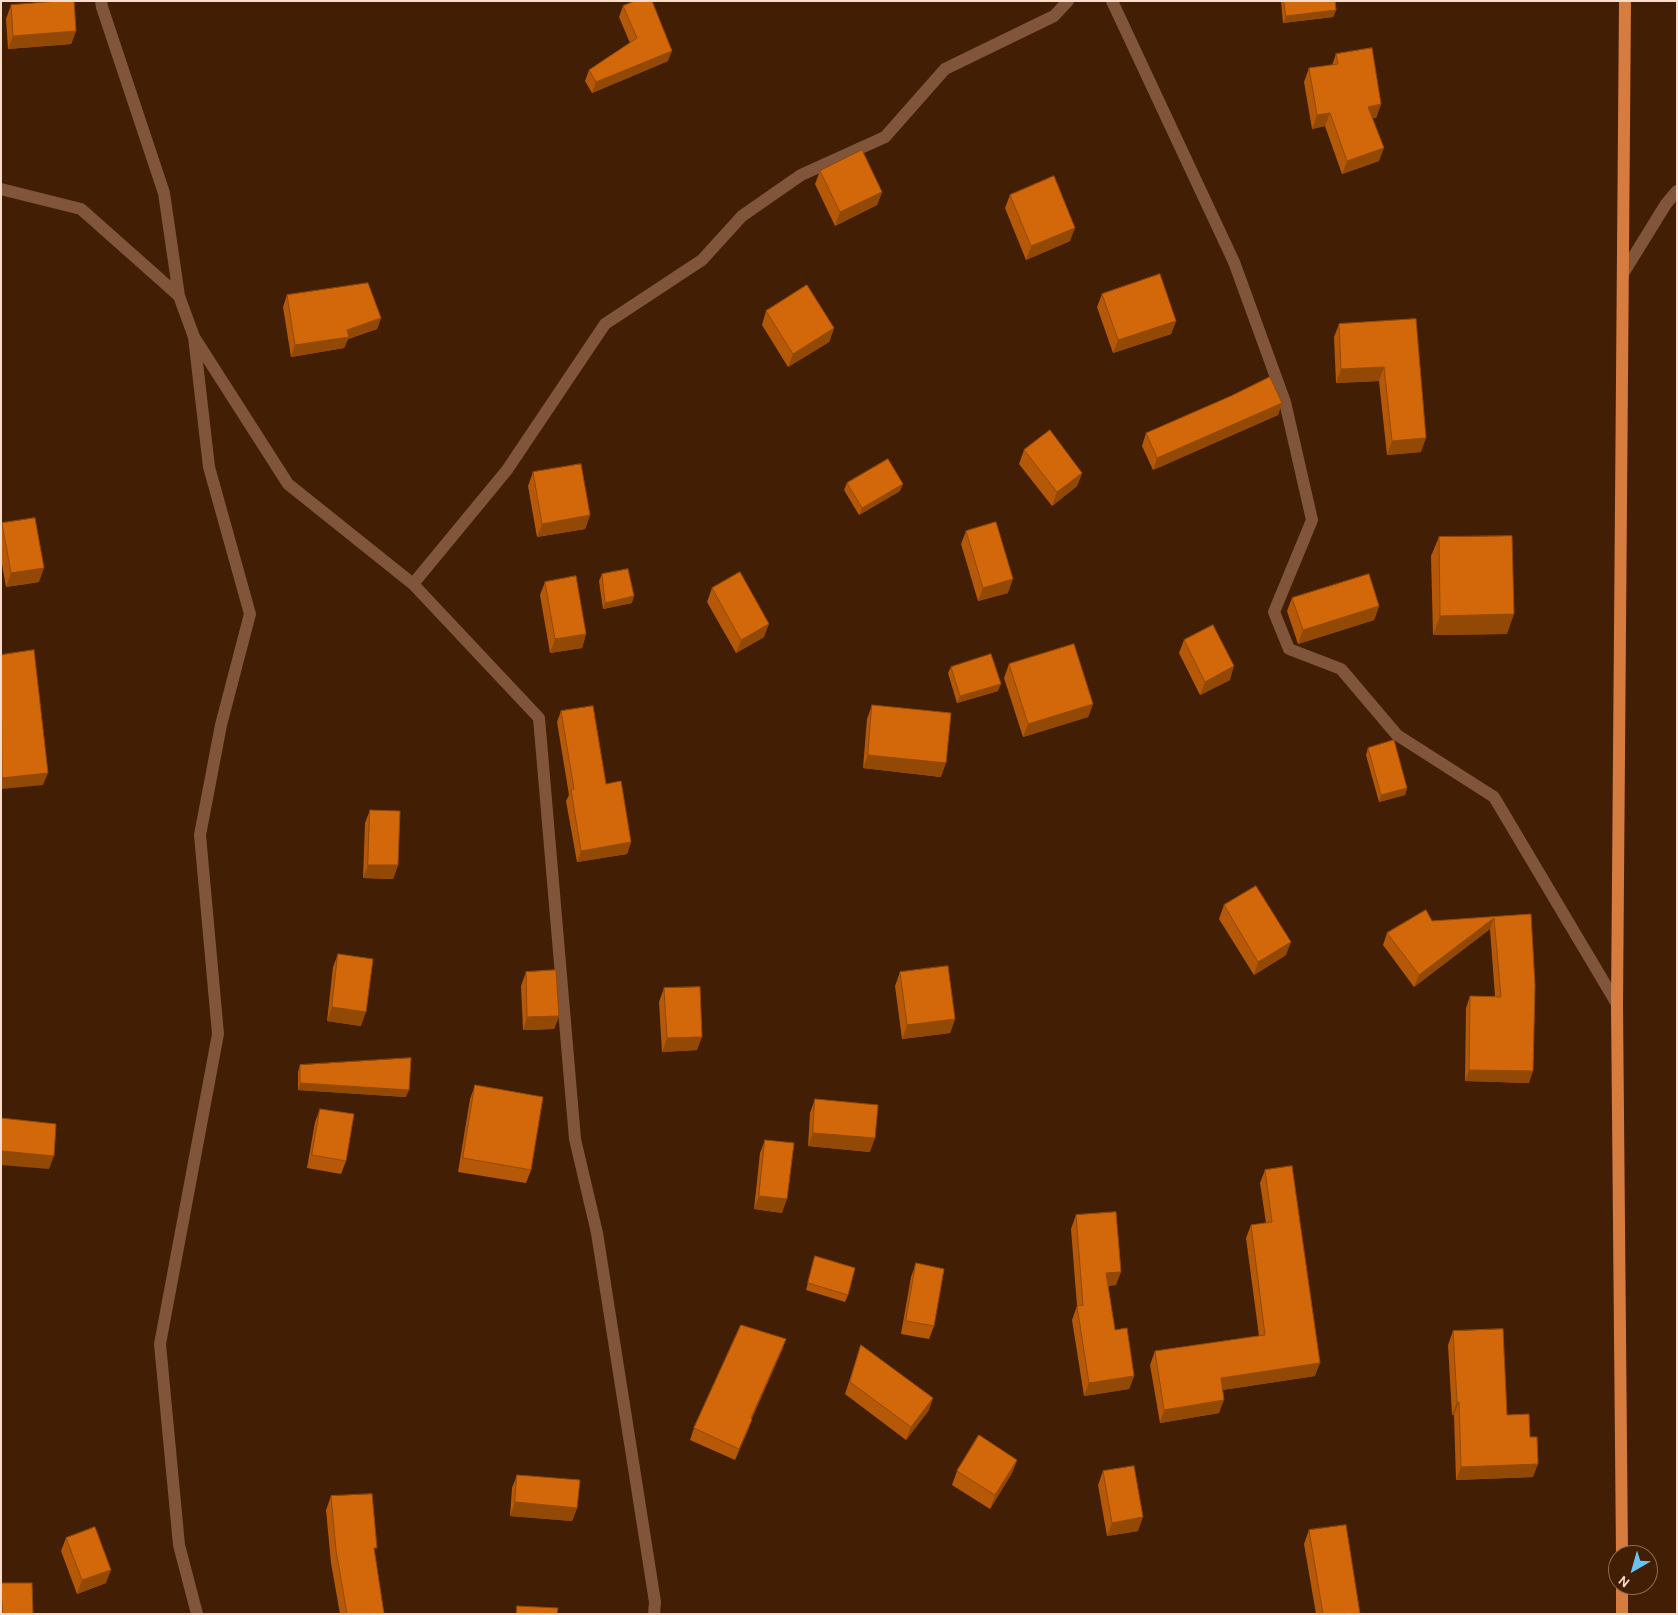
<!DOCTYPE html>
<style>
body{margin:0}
#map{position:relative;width:1678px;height:1615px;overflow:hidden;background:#421e05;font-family:Karla,sans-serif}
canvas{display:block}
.frame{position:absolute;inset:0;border:2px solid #fbddcb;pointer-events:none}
.north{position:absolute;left:1608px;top:1545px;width:50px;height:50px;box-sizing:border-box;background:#421e05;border:1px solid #8c6a54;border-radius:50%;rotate:218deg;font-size:14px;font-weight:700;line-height:20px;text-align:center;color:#fbddcb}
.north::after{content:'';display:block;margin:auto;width:18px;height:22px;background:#69c3f1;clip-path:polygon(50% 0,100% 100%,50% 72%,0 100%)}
</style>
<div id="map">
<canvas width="1678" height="1615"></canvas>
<div class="frame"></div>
<div class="north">N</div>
</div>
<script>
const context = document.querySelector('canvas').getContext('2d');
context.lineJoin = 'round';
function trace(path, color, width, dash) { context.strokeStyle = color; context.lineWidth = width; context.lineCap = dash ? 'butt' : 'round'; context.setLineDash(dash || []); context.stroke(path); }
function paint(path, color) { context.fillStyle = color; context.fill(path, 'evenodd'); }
const service = new Path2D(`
 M1112 1 1234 262 1285 402 1312 520 1274 612 1289 649 1341 669 1397 735 1494 797 1617 1004
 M1624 272 1666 204 1677 191
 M194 337 288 484 413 584 539 718 575 1139 597 1233 655 1602 654 1614
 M413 584 507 470 605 324 702 260 742 216 801 175 885 137 945 69 1054 16 1068 1`);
const minor = new Path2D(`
 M101 1 102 7 164 193 179 296 194 337 209 467 250 614 221 725 200 835 218 1034 160 1344 179 1545 197 1614
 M1 189 81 209 179 296`);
const primary = new Path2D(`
 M1622 1555 1617 1004 1625 1
 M1622 1585V1614`);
const wall = new Path2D(`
 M1281 1H1335L1336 10 1333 17 1283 23Z
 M11 5 76 31 71 44 8 49 6 19Z
 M623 6 668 61 592 93 585 81 589 70 630 43 619 17Z
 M1336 54 1381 104 1376 118H1373L1379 161 1342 174 1325 126 1312 129 1304 82 1309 68 1332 65Z
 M820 171 882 192 877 205 835 226 815 184Z
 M1010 195 1070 241 1026 260 1005 208Z
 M1102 294 1176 321 1171 334 1113 353 1097 307Z
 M287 295 381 318 377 329 348 339 344 348 291 357 283 307Z
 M766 311 834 328 829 342 788 367 762 325Z
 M1416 319 1421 452 1387 455 1379 381 1336 383 1334 337 1339 324Z
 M1282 403 1278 415 1153 470 1142 446 1146 433Z
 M1024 450 1082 473 1077 486 1052 506 1019 464Z
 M533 472 590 515 585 529 537 537 528 486Z
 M847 483 900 491 859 515 844 490Z
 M2 523 39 582 6 587 1 559V526Z
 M966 531 1008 593 978 601 961 544Z
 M1439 537 1507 634 1433 635 1431 556Z
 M602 574 632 603 603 609 599 581Z
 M545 582 586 634 582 648 550 653 540 595Z
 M712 588 764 637 736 653 707 602Z
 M1292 598 1379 606 1374 620 1298 644 1287 611Z
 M1184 640 1230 680 1200 695 1179 653Z
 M1009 664 1093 704 1088 717 1023 737 1004 678Z
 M951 667 998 691 957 703 948 673Z
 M872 705 941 777 863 768 867 719Z
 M561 711 606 784 631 842 627 854 577 862 566 801 569 795 557 722Z
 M1368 748 1407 788 1405 795 1379 802 1366 755Z
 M370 810 398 865 393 879 363 878 365 823Z
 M1224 905 1286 955 1254 975 1219 919Z
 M1531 914 1529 1083 1465 1081 1466 1008 1470 996H1495L1490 929 1414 987 1383 945 1387 933 1432 921Z
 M338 954 361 1026 327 1021 333 967Z
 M526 972 559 1016 554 1029 523 1030 521 986Z
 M900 972 955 1019 950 1033 902 1039 895 986Z
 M664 988 697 1050 662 1052 659 1002Z
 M300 1065 406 1097 298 1090V1072Z
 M475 1085 531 1170 526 1183 458 1172 470 1099Z
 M815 1099 870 1152 808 1146 810 1113Z
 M320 1109 346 1161 341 1174 307 1168 315 1122Z
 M765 1140 782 1213 754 1209 760 1153Z
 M1265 1170 1315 1376 1222 1390 1219 1413 1160 1423 1150 1365 1155 1351 1259 1336 1246 1238 1251 1225 1266 1223 1260 1183Z
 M1076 1215 1116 1285 1108 1286 1115 1330 1134 1376 1129 1389 1084 1396 1072 1320 1077 1306 1071 1229Z
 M815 1256 848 1295 845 1302 806 1290Z
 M916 1263 934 1326 929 1339 901 1334 911 1277Z
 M1453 1331 1507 1415 1530 1437 1533 1477 1456 1480 1454 1415H1452L1448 1345Z
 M786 1339 782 1350 752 1418V1419L748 1430 735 1460 690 1440 694 1428Z
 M861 1345 929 1410 906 1440 845 1394Z
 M1017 1460 1012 1473 990 1509 952 1485 957 1471Z
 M1103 1471 1138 1531 1107 1536 1098 1485Z
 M517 1475 577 1508 572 1521 510 1516 512 1488Z
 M331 1496 375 1555 384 1614H340L331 1563 326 1510Z
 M1309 1530 1360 1614H1316L1304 1544Z
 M66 1538 106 1583 77 1594 61 1551Z
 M1 1583 33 1614H1Z`);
const shadedWall = new Path2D(`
 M1336 10 1333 17 1283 23 1286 16Z
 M76 31 71 44 8 49 13 36Z
 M672 51 668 61 592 93 596 82Z
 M1381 104 1376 118 1363 120 1368 107Z
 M1330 113 1325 126 1312 129 1317 115Z
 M1384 148 1379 161 1342 174 1347 161Z
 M882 192 877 205 835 226 840 212Z
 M1075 228 1070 241 1026 260 1031 246Z
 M381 318 377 329 348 339 344 348 291 357 295 345 347 330Z
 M1176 321 1171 334 1113 353 1118 340Z
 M834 328 829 342 788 367 793 354Z
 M1384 367 1379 381 1336 383 1341 369Z
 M1282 403 1278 415 1153 470 1157 458Z
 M1426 438 1421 452 1387 455 1392 441Z
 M1082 473 1077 486 1052 506 1057 492Z
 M903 484 900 491 859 515 862 508Z
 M590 515 585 529 537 537 542 524Z
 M44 568 39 582 6 587 11 573Z
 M1013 579 1008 593 978 601 983 588Z
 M634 596 632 603 603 609 605 603Z
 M1379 606 1374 620 1298 644 1303 630Z
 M1514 614 1507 634 1433 635 1440 616Z
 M769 624 764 637 736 653 741 640Z
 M586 634 582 648 550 653 555 639Z
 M1234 666 1230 680 1200 695 1205 682Z
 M1001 684 998 691 957 703 960 696Z
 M1093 704 1088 717 1023 737 1028 724Z
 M868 755 946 763 941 777 863 768Z
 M48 773 43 785 1 789 2 778Z
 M1407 788 1405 795 1379 802 1381 795Z
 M631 842 627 854 577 862 581 851Z
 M368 865H398L393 879 363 878Z
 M1494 918 1490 929 1414 987 1419 975Z
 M1291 942 1286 955 1254 975 1258 962Z
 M332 1007 366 1012 361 1026 327 1021Z
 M559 1016 554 1029 523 1030 527 1017Z
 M955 1019 950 1033 902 1039 907 1025Z
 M702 1037 697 1050 662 1052 667 1038Z
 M1469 1070 1533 1071 1529 1083 1465 1081Z
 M300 1083 409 1090 406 1097 298 1090Z
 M813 1133 875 1138 870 1152 808 1146Z
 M1 1151 54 1156 49 1169 1 1165Z
 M759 1196 787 1199 782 1213 754 1209Z
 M1121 1272 1116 1285 1101 1286 1106 1273Z
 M786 1339 782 1350 747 1430 751 1418Z
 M1320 1363 1315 1376 1216 1391 1221 1378Z
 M1134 1376 1129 1389 1084 1396 1089 1383Z
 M933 1398 929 1410 906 1440 911 1427Z
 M1224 1400 1219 1413 1160 1423 1164 1410Z
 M1457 1402H1459L1454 1415H1452Z
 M752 1419 748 1430 735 1460 739 1449Z
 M1017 1460 1012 1473 990 1509 995 1495Z
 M1538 1464 1533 1477 1456 1480 1461 1467Z
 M515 1502 577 1508 572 1521 510 1516Z
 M1143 1517 1138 1531 1107 1536 1112 1523Z
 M111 1570 106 1583 77 1594 82 1580Z`);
const building = new Path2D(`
 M59 1H74L76 31 13 36 11 5Z
 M635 1H652L672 51 596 82 589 70 637 38 623 6Z
 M1284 1H1335L1336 10 1286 16Z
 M1372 48 1381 104 1368 107 1384 148 1347 161 1330 113 1317 115 1309 68 1338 64 1336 54Z
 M862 150 882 192 840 212 820 171Z
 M1054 176 1075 228 1031 246 1010 195Z
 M1160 274 1176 321 1118 340 1102 294Z
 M368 283 381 318 347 330 349 337 295 345 287 295Z
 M807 285 834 328 793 354 766 311Z
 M1416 319 1426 438 1392 441 1384 367 1341 369 1339 324Z
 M1270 377 1282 403 1157 458 1146 433 1231 396Z
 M1050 430 1082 473 1057 492 1024 450Z
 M888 459 903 484 862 508 847 483Z
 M581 464 590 515 542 524 533 472Z
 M35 518 44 568 11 573 2 523Z
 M996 522 1013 579 983 588 966 531Z
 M1512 536 1514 614 1440 616 1439 537Z
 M628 569 634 596 605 603 602 574Z
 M740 572 769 624 741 640 712 588Z
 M1369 574 1379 606 1303 630 1292 598Z
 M576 576 586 634 555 639 545 582Z
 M1213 625 1234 666 1205 682 1184 640Z
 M1074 644 1093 704 1028 724 1009 664Z
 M34 650 48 773 2 778 1 655Z
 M991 654 1001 684 960 696 951 667Z
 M872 705 951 713 946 763 868 755Z
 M593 706 606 784 621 781 631 842 581 851 571 790 574 789 561 711Z
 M1394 740 1407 788 1381 795 1368 748Z
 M370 810 400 811 398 865H368Z
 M1256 886 1291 942 1258 962 1224 905Z
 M1426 910 1432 921 1531 914 1535 986 1533 1071 1469 1070 1470 996 1501 997 1494 918 1419 975 1387 933Z
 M338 954 373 959 366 1012 332 1007Z
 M948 966 955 1019 907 1025 900 972Z
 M556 970 559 1016 527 1017 526 972Z
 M700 987 702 1037 667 1038 664 988Z
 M411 1058 409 1090 300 1083V1065Z
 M475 1085 543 1097 531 1170 463 1158Z
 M815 1099 878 1105 875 1138 813 1133Z
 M320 1109 354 1114 346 1161 312 1155Z
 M1 1118 56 1124 54 1156 1 1151Z
 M765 1140 794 1143 787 1199 759 1196Z
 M1292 1166 1320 1363 1221 1378 1224 1400 1164 1410 1155 1351 1265 1335 1251 1225 1272 1222 1265 1170Z
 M1116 1212 1121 1272 1106 1273 1115 1330 1127 1328 1134 1376 1089 1383 1077 1306 1083 1305 1076 1215Z
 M815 1256 855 1268 848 1295 808 1283Z
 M916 1263 944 1269 934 1326 906 1321Z
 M741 1325 786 1339 751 1418 752 1419 739 1449 694 1428Z
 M1503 1329 1507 1415 1529 1414 1530 1437H1537L1538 1464 1461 1467 1459 1402H1457L1453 1331Z
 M861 1345 933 1398 911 1427 850 1382Z
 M979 1435 1017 1460 995 1495 957 1471Z
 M1134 1466 1143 1517 1112 1523 1103 1471Z
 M517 1475 580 1480 577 1508 515 1502Z
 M372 1494 377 1548H374L384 1614H347L336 1550 331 1496Z
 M1346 1525 1360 1614H1323L1309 1530Z
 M95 1527 111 1570 82 1580 66 1538Z
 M1 1583H32L33 1614H3Z
 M517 1606 558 1608 557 1614H517Z`);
trace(service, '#815539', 12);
trace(minor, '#815539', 12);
trace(primary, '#d77c3f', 12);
paint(wall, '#b55908');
paint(shadedWall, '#934906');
paint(building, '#d26809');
trace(building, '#934906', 1);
</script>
